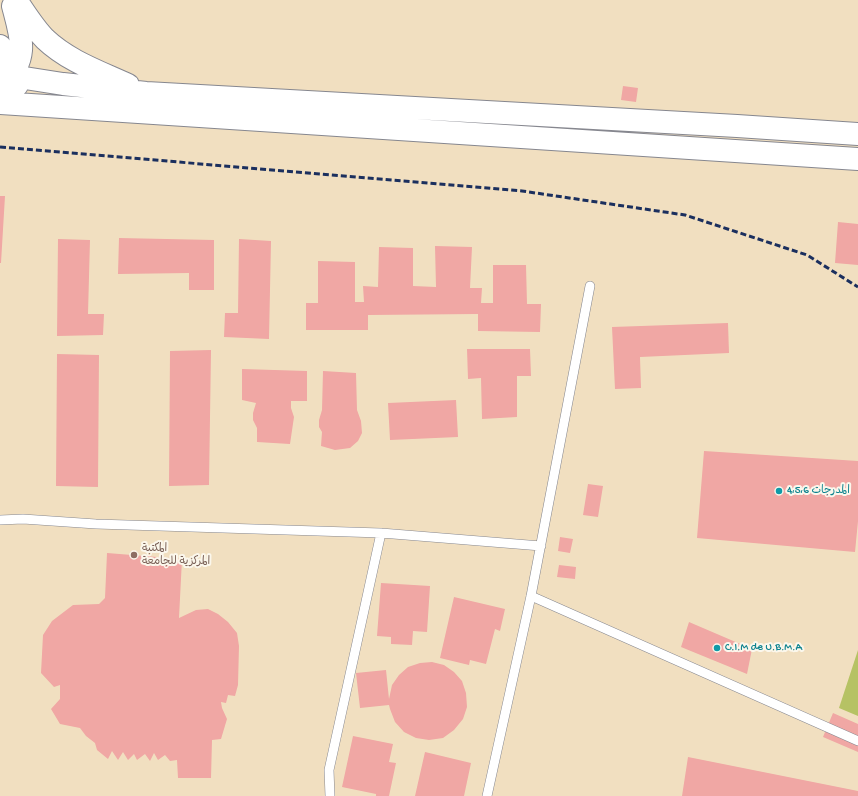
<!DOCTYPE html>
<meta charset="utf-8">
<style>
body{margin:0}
canvas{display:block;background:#f1dfc0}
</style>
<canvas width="858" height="796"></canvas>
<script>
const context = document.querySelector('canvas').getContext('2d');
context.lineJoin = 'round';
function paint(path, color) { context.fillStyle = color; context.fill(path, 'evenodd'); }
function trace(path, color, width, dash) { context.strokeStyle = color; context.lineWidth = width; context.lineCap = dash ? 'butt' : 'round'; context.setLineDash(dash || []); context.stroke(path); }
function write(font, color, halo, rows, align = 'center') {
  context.font = font + ' "Gochi Hand","Playpen Sans Arabic",sans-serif'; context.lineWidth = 4; context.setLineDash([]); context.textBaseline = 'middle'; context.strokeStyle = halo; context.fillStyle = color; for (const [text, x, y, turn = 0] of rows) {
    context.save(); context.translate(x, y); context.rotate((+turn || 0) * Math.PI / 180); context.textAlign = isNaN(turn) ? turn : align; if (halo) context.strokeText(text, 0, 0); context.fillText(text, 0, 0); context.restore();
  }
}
const green = new Path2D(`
 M858 650V716L839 708Z`);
const building = new Path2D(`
 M623 86 638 88 636 102 621 100Z
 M0 196H5L1 263H0Z
 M838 222 858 224V265L835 263Z
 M119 238 214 240V290H189V273L118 274Z
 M58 239 90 240 88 314H104L103 335 57 336Z
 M239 239 271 241 269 339 224 337 225 313H238Z
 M435 246 472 247 470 288H482L481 303H493V265H526L527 304H541L540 332 478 331V314L368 315V330H306V303H318V261L355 262V302H364L363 286 378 287 379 247 413 248V286L436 287Z
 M728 323 729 353 640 357 641 388 615 389 612 327Z
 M467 349H530L531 376H517V417L482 419 481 378 468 379Z
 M211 350 209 485 169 486 170 351Z
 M57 354 99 355 98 487 56 486Z
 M242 369 307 371V401H291V408L294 417 290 444 257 442V428L253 420V413L256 403 242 400Z
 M323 371 356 373 357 410 361 421 362 433 358 441 350 448 335 450 321 446 322 432 319 427V420L322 410Z
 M456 400 458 437 390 440 388 403Z
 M704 451 858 461V521L855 552 697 538Z
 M588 484 603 486 598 517 583 515Z
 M560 537 573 539 570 553 558 551Z
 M107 553 182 559 179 618 196 610 208 609 218 614 228 622 237 633 239 646 238 685 235 696 228 695 226 703 221 702 222 708 227 719 221 739 212 740 211 778H178L177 760 170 761 165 755 158 760 154 753 150 761 145 754 137 760 134 754 128 760 123 752 118 760 112 751 108 759 97 750 95 743 86 736 80 728 60 724 51 709 60 699V685L54 687 41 673 43 635 52 621 73 605 99 604 105 598Z
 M559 565 576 567 575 579 557 577Z
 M381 583 430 586 427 632 413 631 412 645 391 644V637L377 636Z
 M454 597 505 609 500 631 495 629 486 664 470 660 469 665 440 658Z
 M689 622 752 649 747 674 681 647Z
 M432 662 444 665 454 672 462 681 466 693 467 707 463 719 454 730 443 738 429 740 416 738 404 732 395 722 390 709 389 705 360 708 356 673 386 670 389 699 392 685 399 675 408 667 420 663Z
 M833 713 858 724V752L823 737Z
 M353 736 393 744 389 762 396 763 389 796H376V794L342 787Z
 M425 752 471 763 464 796H415Z
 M688 757 858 791V796H682Z`);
const service = new Path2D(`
 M0 520 23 519 96 524 381 533 541 546
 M531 596 858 741
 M330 796 329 770 381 533
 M487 796 531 596 590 286`);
const secondary = new Path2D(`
 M16 0C25 13 34 28 45 39 68 61 100 72 128 85
 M0 46 4 58 17 85
 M0 75 12 76 63 84 146 93 737 126 858 134
 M3 86C29 57 22 40 13 6
 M0 103 858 159`);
const rail = new Path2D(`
 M0 147 522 191 685 215 807 255 858 287`);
const markers = [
 [779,491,4,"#0f9aa8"],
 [134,555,4,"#8d6e63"],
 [717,648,4,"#0f9aa8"]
];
const cultureNames = [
 ["المدرجات 4،5،6",787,491],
 ["C.I.M de U.B.M.A",725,648]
];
const educationNames = [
 ["المكتبة",142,549],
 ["المركزية للجامعة",142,562]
];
paint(green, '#b6c264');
paint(building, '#f0a7a4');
trace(service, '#86878f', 10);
trace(secondary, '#86878f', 24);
trace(service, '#fff', 9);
trace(secondary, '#fff', 22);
trace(rail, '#1b2f5e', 3, [6, 3]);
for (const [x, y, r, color] of markers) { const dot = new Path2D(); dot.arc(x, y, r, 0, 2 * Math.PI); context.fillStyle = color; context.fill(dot); trace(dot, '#fbf7ec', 1.5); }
write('11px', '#0d838f', '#fbf7ec', cultureNames, 'left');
write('11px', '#785e54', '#fbf7ec', educationNames, 'left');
</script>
